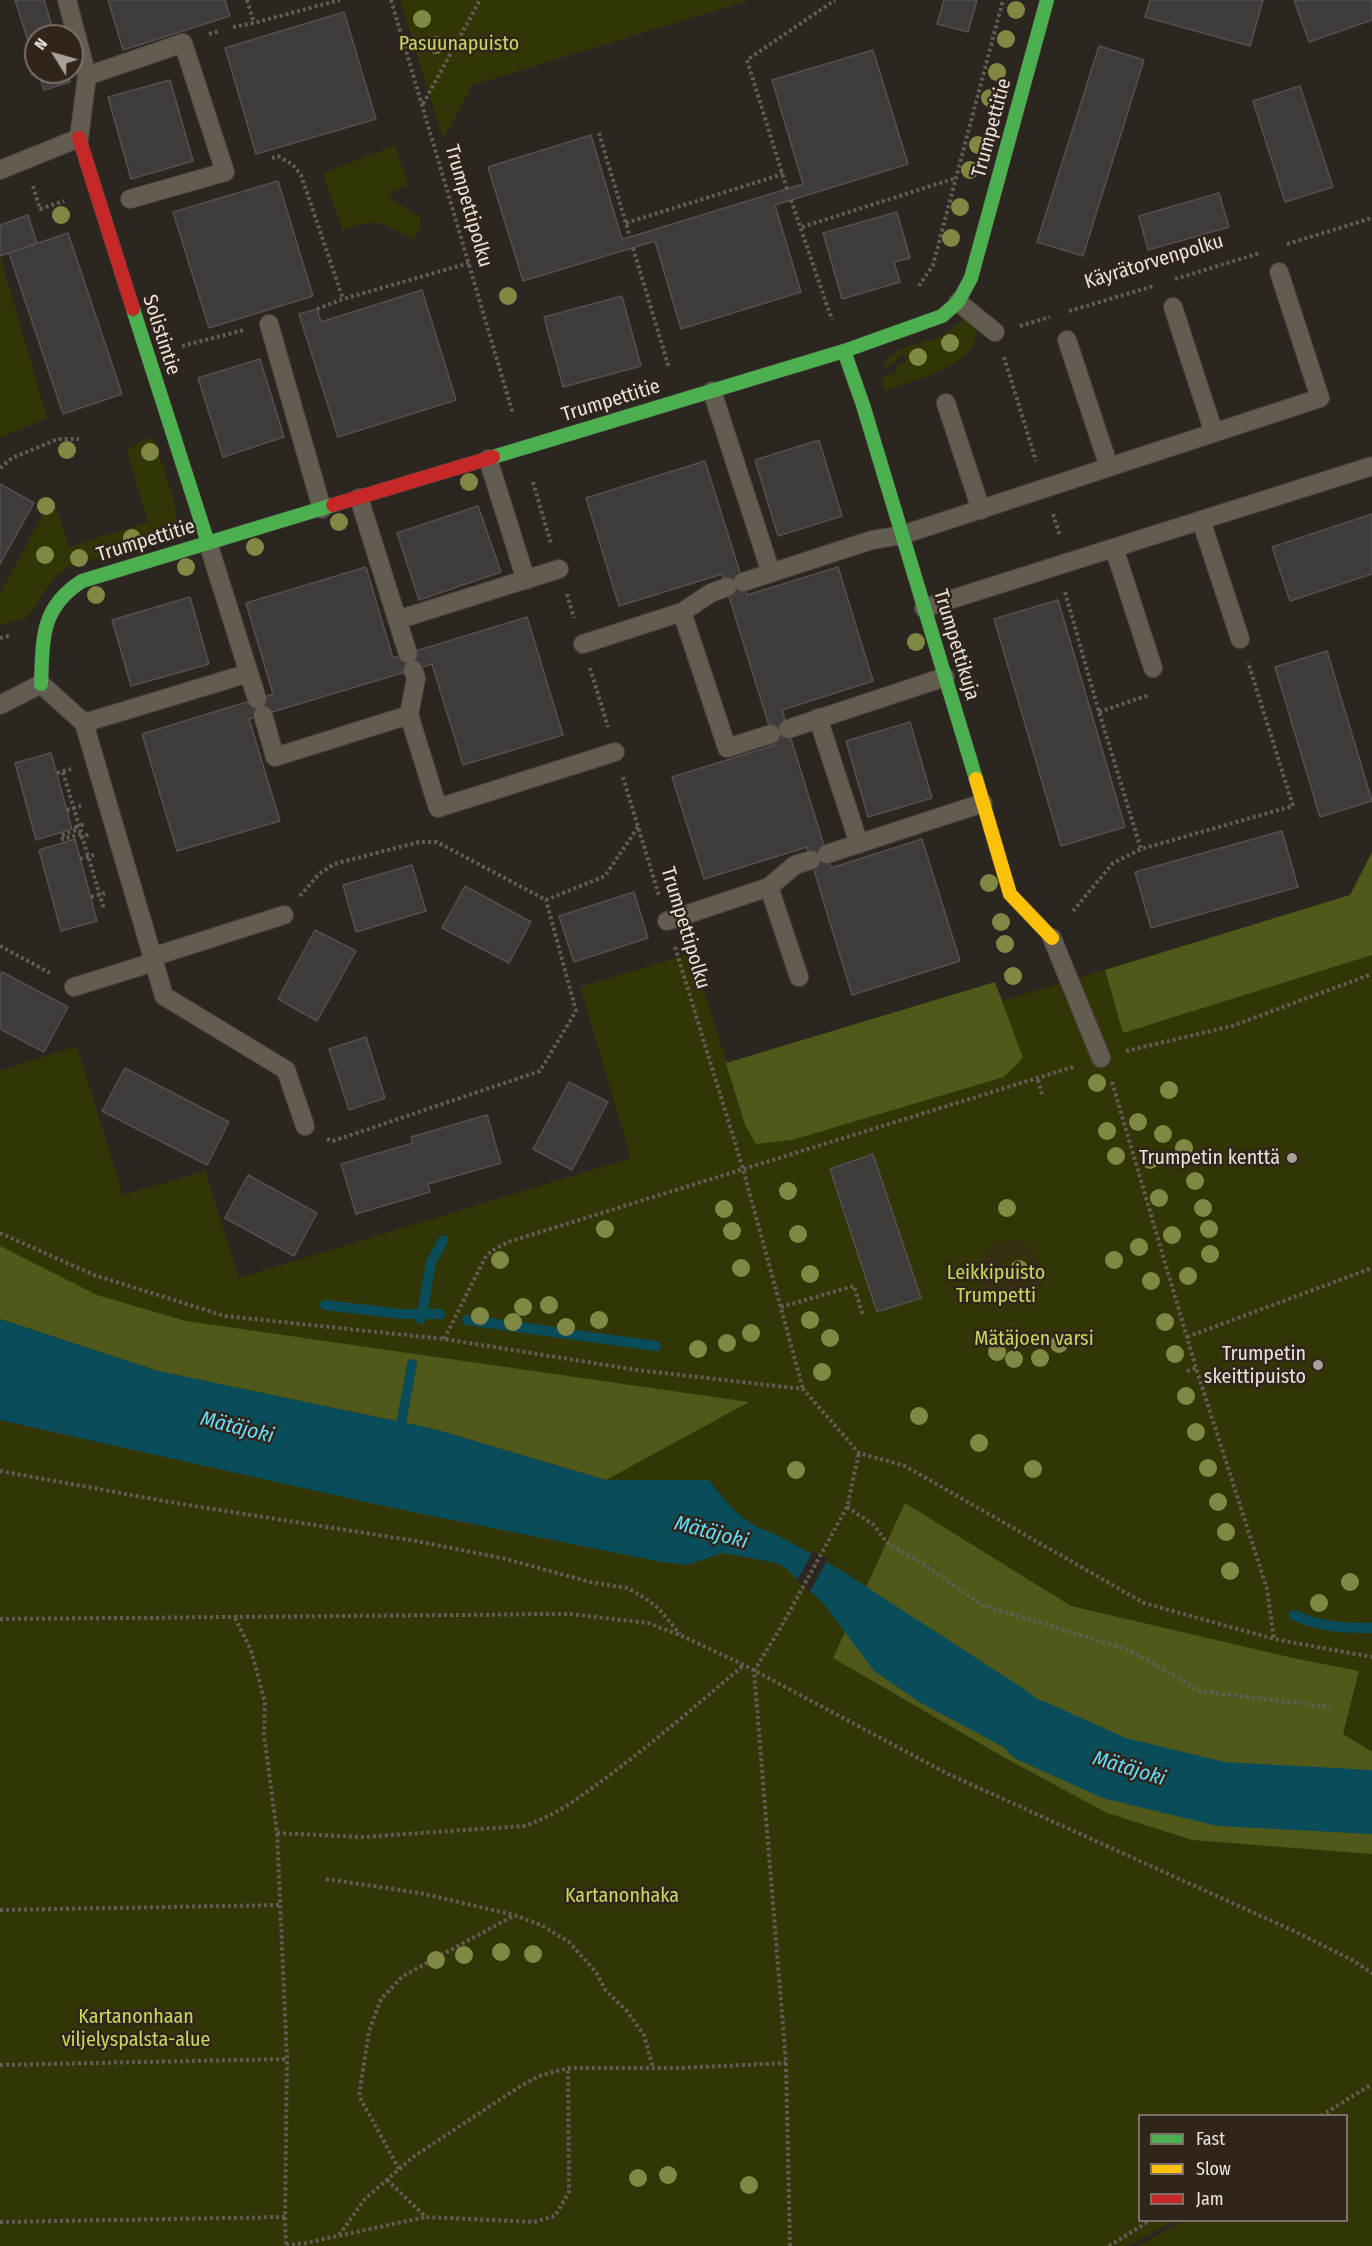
<!DOCTYPE html>
<meta charset="utf-8">
<style>
body{margin:0}
#map{position:relative;width:1372px;height:2246px;overflow:hidden;background:#2c2620;font-family:"Fira Sans Condensed",sans-serif}
canvas{display:block}
.legend{position:absolute;left:1138px;top:2114px;width:210px;height:108px;box-sizing:border-box;background:#31251b;border:2px solid #7b7168;margin:0;padding:8px 10px;list-style:none;font-size:18px;color:#eae3dc}
.legend li{display:flex;align-items:center;gap:12px;height:30px}
.legend b{width:30px;border:2px solid #7b7168}
.north{position:absolute;left:24px;top:24px;width:60px;height:60px;box-sizing:border-box;background:#31251b;border:2px solid #7b7168;border-radius:50%;rotate:307deg;font-size:16px;font-weight:700;line-height:24px;text-align:center;color:#eae3dc}
.north::after{content:'';display:block;margin:auto;width:21px;height:27px;background:#a8a19a;clip-path:polygon(50% 0,100% 100%,50% 72%,0 100%)}
</style>
<div id="map">
<canvas width="1372" height="2246"></canvas>
<ul class="legend">
<li><b style="height:8px;background:#4caf50"></b>Fast</li>
<li><b style="height:8px;background:#ffc107"></b>Slow</li>
<li><b style="height:8px;background:#c62828"></b>Jam</li>
</ul>
<div class="north">N</div>
</div>
<script>
const context = document.querySelector('canvas').getContext('2d');
context.lineJoin = 'round';
function paint(path, color) { context.fillStyle = color; context.fill(path, 'evenodd'); }
function trace(path, color, width, dash) { context.strokeStyle = color; context.lineWidth = width; context.lineCap = dash ? 'butt' : 'round'; context.setLineDash(dash || []); context.stroke(path); }
function write(font, color, halo, rows, align = 'center') {
  context.font = font + ' "Fira Sans Condensed",sans-serif'; context.lineWidth = 5; context.setLineDash([]); context.textBaseline = 'middle'; context.strokeStyle = halo; context.fillStyle = color; for (const [text, x, y, turn = 0] of rows) {
    context.save(); context.translate(x, y); context.rotate((+turn || 0) * Math.PI / 180); context.textAlign = isNaN(turn) ? turn : align; if (halo) context.strokeText(text, 0, 0); context.fillText(text, 0, 0); context.restore();
  }
}
const green = new Path2D(`
 M400 0H750L473 85 443 139Z
 M395 146 408 184 387 196 420 217V229L412 239C383 223 375 216 343 231L323 173Z
 M0 256 47 418 0 438Z
 M964 319 976 328C981 366 911 381 884 391L882 378 895 373 899 364 906 361 907 357 902 354 893 364 882 369C892 345 915 346 937 338 947 334 956 325 964 319Z
 M148 438 154 439 175 504C175 511 177 517 174 523 164 539 90 559 70 566 45 581 45 597 27 617L0 626V593L53 497 69 547 148 522 127 452 136 444Z
 M1372 852V2246H1138L1183 2221 1346 2220V2116H1140V2220L1175 2221 1127 2246H0V1071L77 1046 123 1195 205 1171 239 1278 631 1158 580 987 692 953 727 1063 995 982 1002 1001 1350 895Z`);
const forest = new Path2D(`
 M1372 852V955L1123 1033 1105 970 1350 895Z
 M995 982 1023 1058 1004 1077 792 1140 756 1144 745 1125 726 1063Z
 M0 1246 97 1295 186 1321 749 1402 606 1480 434 1429 158 1371 0 1319Z
 M905 1503 1071 1606 1293 1658 1359 1671 1343 1734 1372 1752V1854L1192 1840 1107 1813 1007 1759 833 1658Z`);
const sand = new Path2D(`
 M1013 1240C1032 1245 1049 1263 1039 1285 1034 1293 1026 1299 1017 1301 977 1312 961 1246 1013 1240ZM1025 1255 1032 1276 1010 1283 1003 1262Z`);
const water = new Path2D(`
 M0 1319 158 1371 434 1429 606 1480H709C726 1503 744 1525 773 1533L839 1569 1027 1691 1053 1711 1120 1736 1108 1793 1056 1775 921 1703 874 1671 824 1604 788 1570 777 1563 723 1553 687 1565 662 1562 388 1507 0 1420Z`);
const pier = new Path2D(`
 M813 1551 828 1559 809 1593 797 1581Z`);
const stream = new Path2D(`
 M325 1305 401 1314H440
 M421 1319 431 1263 443 1240
 M467 1320 656 1346
 M399 1435 412 1364
 M1294 1615C1320 1627 1343 1628 1372 1628`);
const river = new Path2D(`
 M1032 1731 1114 1768 1221 1794 1372 1802`);
const building = new Path2D(`
 M15 0H44L55 36H36V66Z
 M108 0H225L230 16 123 50Z
 M944 0H977L968 32 937 24Z
 M1150 0H1263L1250 46 1145 17Z
 M1294 0H1372V20L1309 42Z
 M344 12 376 119 256 154 225 48Z
 M1099 46 1144 60 1083 256 1037 242Z
 M873 50 908 164 775 205 801 292 681 329 655 241 523 281 488 167 591 135 622 239 630 237 803 184 772 80Z
 M38 72H67L70 82 44 90Z
 M170 80 193 161 131 179 108 97Z
 M1300 86 1333 187 1285 202 1253 101Z
 M278 181 313 296 209 328 173 212Z
 M1219 193 1229 227 1148 250 1139 216Z
 M897 212 910 258 894 262 900 282 842 299 823 233Z
 M28 215 37 243 0 256V225Z
 M68 233 122 394 63 414 9 253Z
 M422 290 456 400 338 437 299 314 317 309 321 322Z
 M622 296 641 366 563 387 544 317Z
 M260 359 284 437 223 457 198 378Z
 M819 440 842 516 778 536 755 460Z
 M705 461 747 595 838 567 873 681 782 710 831 868 922 839 960 961 852 995 807 847 704 879 672 777 775 745 722 574 619 606 586 498Z
 M0 484 34 503 0 564Z
 M478 506 501 572 419 600 397 533Z
 M1372 514V574L1290 601 1272 547Z
 M366 567 393 658 527 617 563 735 463 765 432 664 249 719 280 821 177 851 142 734 273 694 246 603Z
 M190 597 209 664 131 686 112 620Z
 M1058 600 1125 827 1061 846 994 619Z
 M1327 651 1372 801 1320 817 1275 667Z
 M910 722 932 798 868 817 846 741Z
 M51 753 72 829 36 840 15 763Z
 M1282 831 1298 887 1151 928 1135 872Z
 M75 839 97 921 61 931 39 850Z
 M412 865 426 911 356 932 343 885Z
 M465 886 531 922 509 963 442 928Z
 M634 892 648 938 574 962 559 916Z
 M315 930 356 951 317 1021 278 999Z
 M2 972 68 1007 44 1052 0 1029V976Z
 M366 1037 385 1098 349 1110 329 1049Z
 M125 1068 229 1122 207 1165 102 1111Z
 M569 1082 608 1102 572 1170 533 1149Z
 M487 1115 501 1163 428 1184 430 1192 356 1214 341 1164 413 1143 411 1137Z
 M873 1154 921 1298 877 1312 830 1169Z
 M248 1175 317 1213 294 1256 225 1218Z`);
const path = new Path2D(`
 M247 0 254 23
 M391 0 513 414
 M233 27 254 23 340 0
 M209 34 220 31
 M423 104 480 0
 M599 133 630 237
 M272 158 278 156 293 165 301 175 343 299
 M33 186 40 209 64 201
 M787 189 747 60 835 0
 M791 200 832 320
 M626 223 783 174
 M802 227 956 178
 M1287 244 1372 218
 M633 248 669 368
 M1175 279 1260 253
 M919 286 933 265 1003 0
 M317 309 343 299 469 263
 M1069 311 1154 286
 M1020 326 1050 317
 M182 346 244 330
 M1004 357 1036 461
 M0 468 12 458 58 439H79
 M533 482 551 544
 M1053 514 1060 536
 M1065 592 1099 712 1141 849
 M567 594 574 618
 M0 638 9 636
 M590 668 608 727
 M1099 712 1149 695
 M57 773 71 769
 M623 777 659 896
 M67 810 81 806
 M81 834 63 839 61 835 77 830 76 827 85 824
 M80 838 90 834
 M80 859 94 855
 M300 896 319 874 334 864 419 842H437L546 900 605 876 638 827
 M91 897 105 893
 M1073 911 1113 863 1141 849 1293 806 1248 662
 M0 946 50 973
 M675 947 743 1169 803 1389
 M1126 1051 1232 1026 1372 974
 M1038 1080 1042 1094
 M1112 1082 1196 1368 1267 1589 1274 1639
 M327 1139 333 1141 540 1071 576 1011 546 900
 M0 1233 94 1275 225 1316 444 1339 637 1370 803 1389 859 1453 905 1466 1144 1603 1274 1639 1372 1657
 M781 1307 854 1286 863 1316
 M1187 1337 1372 1268
 M444 1339 485 1258 491 1251 508 1242 1076 1066
 M1187 1371 1196 1368
 M0 1471 175 1503 416 1541 506 1559 590 1582 627 1588 645 1598 659 1609 680 1634
 M847 1507 874 1525 887 1543 917 1560 982 1605 1129 1650 1200 1691 1331 1707
 M235 1618 251 1650 265 1702 264 1735 277 1833 287 2059 285 2217 286 2246
 M0 1619 570 1614 648 1623 680 1635 744 1665 948 1774 1294 1931 1352 1960 1372 1973
 M277 1833 362 1837 524 1826C558 1815 586 1793 615 1771 659 1738 701 1701 744 1665
 M326 1879 420 1893 514 1915 541 1925 569 1942 596 1972 606 1991 627 2011 644 2035 653 2068
 M0 1910 279 1905
 M0 2065 287 2059
 M1321 2116 1372 2084
 M399 2169 359 2096 369 2031 381 1999 403 1976 513 1916
 M387 2180 426 2217 534 2222 555 2216 569 2192 568 2068
 M0 2222 285 2217
 M339 2235 365 2199 413 2157 519 2087 539 2076 568 2068H678L786 2063
 M286 2245 305 2243 426 2217
 M790 2246 786 2063 754 1671 781 1627 847 1507 859 1453
 M1109 2246 1151 2220`);
const lane = new Path2D(`
 M87 76 183 43 225 172 130 199
 M0 170 79 138 87 76 67 0
 M958 302 995 332
 M1173 307 1214 433
 M269 324 322 509
 M1067 340 1109 467
 M712 391 771 573
 M946 403 981 510
 M488 459 526 580
 M359 498 408 654
 M1201 520 1240 639
 M208 543 257 699
 M1114 548 1153 668
 M743 582 872 540 902 535 1320 398 1279 272
 M924 608 1372 466
 M682 612 727 748 771 734
 M397 620 559 569
 M583 644 682 612 711 593 727 587
 M413 670 416 678 409 715 438 808 615 752
 M0 705 41 684 84 723 164 996 286 1070 305 1126
 M263 715 275 757 409 715
 M818 718 859 844
 M84 723 249 673
 M788 729 945 677
 M827 854 983 803
 M769 887 799 977
 M667 921 769 887 795 865 811 860
 M1052 938 1101 1058
 M152 957 284 915
 M74 987 154 962`);
const fast = new Path2D(`
 M133 309 208 543
 M844 351 863 405 976 779
 M493 457 844 351 942 316 958 302 971 278 1047 0
 M41 684C43 639 40 608 82 581L333 505`);
const slow = new Path2D(`
 M976 779 1010 894 1052 938`);
const jam = new Path2D(`
 M79 138 133 309
 M333 505 493 457`);
const pathBridge = new Path2D(`
 M63 772 104 909`);
const trees = [
 [1016,10],
 [422,19],
 [1006,39],
 [436,45],
 [997,72],
 [990,98],
 [978,145],
 [970,170],
 [960,207],
 [61,215],
 [951,238],
 [508,296],
 [950,343],
 [918,357],
 [67,450],
 [150,452],
 [469,482],
 [46,506],
 [339,522],
 [132,538],
 [255,547],
 [45,555],
 [79,558],
 [186,567],
 [96,595],
 [916,642],
 [989,883],
 [1001,922],
 [1005,944],
 [1013,976],
 [1097,1083],
 [1169,1090],
 [1138,1122],
 [1107,1131],
 [1163,1134],
 [1184,1148],
 [1116,1156],
 [1150,1160],
 [1195,1181],
 [788,1191],
 [1159,1198],
 [1007,1208],
 [1203,1208],
 [724,1209],
 [605,1229],
 [1209,1229],
 [732,1231],
 [798,1234],
 [1172,1235],
 [1139,1247],
 [1210,1254],
 [500,1260],
 [1114,1260],
 [741,1268],
 [1019,1269],
 [810,1274],
 [1188,1276],
 [1151,1281],
 [549,1305],
 [523,1307],
 [480,1316],
 [599,1320],
 [810,1320],
 [513,1322],
 [1165,1322],
 [566,1327],
 [751,1333],
 [830,1338],
 [727,1343],
 [1059,1344],
 [698,1349],
 [997,1352],
 [1175,1354],
 [1040,1358],
 [1014,1359],
 [822,1372],
 [1186,1396],
 [919,1416],
 [1196,1432],
 [979,1443],
 [1208,1468],
 [1033,1469],
 [796,1470],
 [1218,1502],
 [1226,1532],
 [1230,1571],
 [1350,1582],
 [1319,1603],
 [501,1952],
 [533,1954],
 [464,1955],
 [436,1960],
 [668,2175],
 [638,2178],
 [749,2185]
];
const markers = [
 [1292,1158,6,"#a8a19a"],
 [1318,1365,6,"#a8a19a"]
];
const parkNames = [
 ["Pasuunapuisto",459,44],
 ["Leikkipuisto",996,1273],
 ["Trumpetti",996,1296],
 ["Mätäjoen varsi",1034,1339],
 ["Kartanonhaka",622,1896],
 ["Kartanonhaan",136,2017],
 ["viljelyspalsta-alue",136,2040]
];
const streetNames = [
 ["Trumpettitie",992,128,-75],
 ["Trumpettipolku",468,206,74],
 ["Käyrätorvenpolku",1154,262,-17],
 ["Solistintie",161,335,72],
 ["Trumpettitie",611,401,-17],
 ["Trumpettitie",146,541,-17],
 ["Trumpettikuja",956,645,73],
 ["Trumpettipolku",685,928,73]
];
const poiNames = [
 ["Trumpetin kenttä",1280,1158],
 ["Trumpetin",1306,1354],
 ["skeittipuisto",1306,1377]
];
const waterNames = [
 ["Mätäjoki",237,1428,14],
 ["Mätäjoki",711,1533,15],
 ["Mätäjoki",1129,1769,17]
];
paint(green, '#323606');
paint(forest, '#50581a');
paint(sand, '#362e10');
paint(water, '#094d5b');
paint(pier, '#2c2620');
trace(stream, '#094d5b', 10);
trace(river, '#094d5b', 64);
paint(building, '#3f3b3a');
trace(building, '#555050', 1.5);
trace(lane, '#4a443f', 20);
trace(fast, '#4a443f', 15);
trace(slow, '#4a443f', 15);
trace(jam, '#4a443f', 15);
trace(path, '#615c54', 4, [3, 3]);
trace(lane, '#625c51', 18);
trace(fast, '#4caf50', 14);
trace(slow, '#ffc107', 14);
trace(jam, '#c62828', 14);
trace(pathBridge, '#615c54', 4, [3, 3]);
context.fillStyle = '#818843';
for (const [x, y] of trees) { context.beginPath(); context.arc(x, y, 9, 0, 2 * Math.PI); context.fill(); }
for (const [x, y, r, color] of markers) { const dot = new Path2D(); dot.arc(x, y, r, 0, 2 * Math.PI); context.fillStyle = color; context.fill(dot); trace(dot, '#31251b', 2); }
write('20px', '#c6d960', '#31251b', parkNames);
write('20px', '#eae3dc', '#31251b', streetNames);
write('20px', '#eae3dc', '#31251b', poiNames, 'right');
write('italic 21px', '#63dffe', '#31251b', waterNames);
</script>
